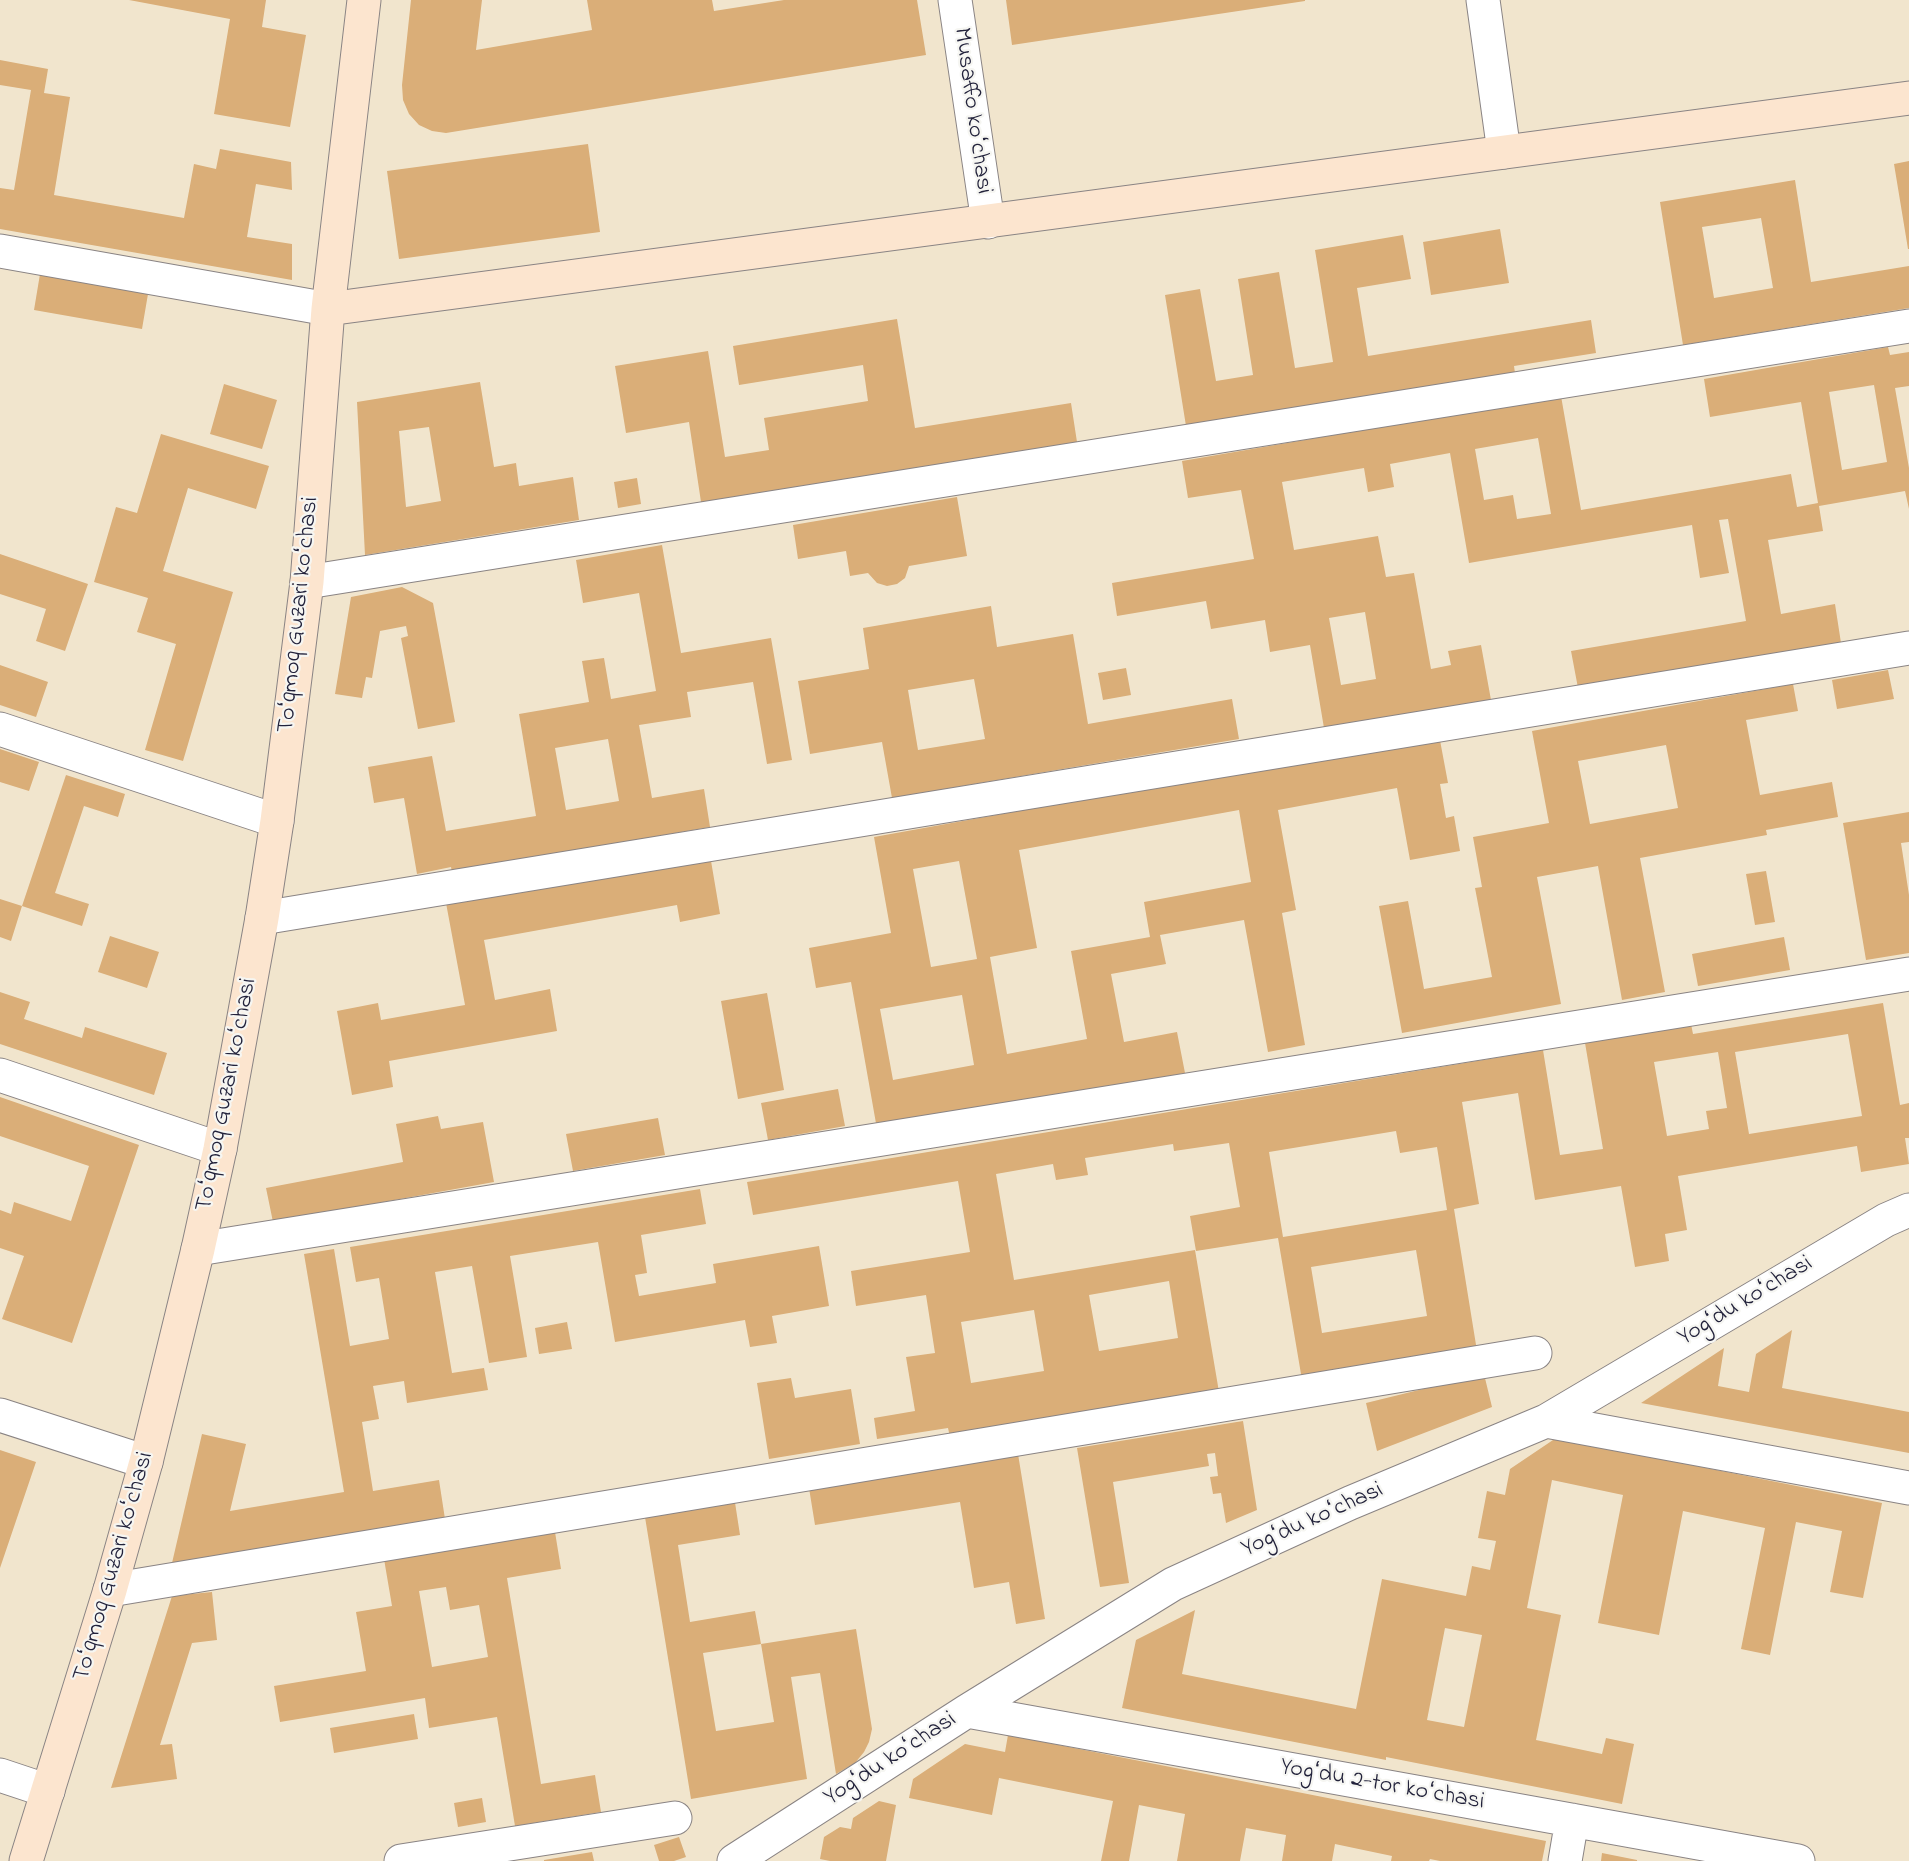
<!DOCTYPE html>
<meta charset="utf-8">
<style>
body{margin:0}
canvas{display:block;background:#f1e5cd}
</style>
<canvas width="1909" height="1861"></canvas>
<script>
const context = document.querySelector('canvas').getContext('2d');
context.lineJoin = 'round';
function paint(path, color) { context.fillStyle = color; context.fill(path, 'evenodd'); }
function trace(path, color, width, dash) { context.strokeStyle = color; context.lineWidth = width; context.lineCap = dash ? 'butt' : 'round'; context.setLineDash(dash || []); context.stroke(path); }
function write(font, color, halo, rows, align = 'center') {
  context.font = font + ' "Indie Flower",sans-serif'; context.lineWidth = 4.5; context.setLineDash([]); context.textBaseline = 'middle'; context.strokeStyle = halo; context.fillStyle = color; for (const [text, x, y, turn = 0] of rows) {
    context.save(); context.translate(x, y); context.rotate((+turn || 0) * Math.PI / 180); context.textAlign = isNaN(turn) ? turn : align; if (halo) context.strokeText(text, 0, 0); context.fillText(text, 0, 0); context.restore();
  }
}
const building = new Path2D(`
 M129 0H266L262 27 306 35 290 127 214 114 230 19Z
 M411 0H482L476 50 592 30 587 0H712L714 11 784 0H917L926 55 446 133 432 131 419 125 409 114 403 100 402 85Z
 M1006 0H1305V1L1012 45Z
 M0 60 48 69 44 93 70 97 54 195 184 218 194 164 216 169 220 149 291 162 292 190 256 184 247 237 292 244V280L0 229V188L14 190 31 90 0 85Z
 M588 144 600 232 399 259 387 171Z
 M1909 161V249H1908L1894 164Z
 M1795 180 1811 282 1909 266V308L1683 345 1660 202ZM1761 218 1773 288 1714 298 1702 227Z
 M1500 229 1509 283 1431 295 1423 242Z
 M1403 235 1411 279 1357 288 1368 356 1591 320 1596 353 1514 366 1515 373 1186 426 1165 295 1200 289 1216 381 1253 375 1238 279 1279 272 1295 368 1333 362 1315 250Z
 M40 274 148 294 142 329 34 310Z
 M897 319 915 428 1071 403 1077 442 701 502 689 422 626 433 615 366 708 351 725 457 769 450 764 418 868 401 863 365 739 385 733 346Z
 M1888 347 1890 355 1909 352V386L1895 388 1909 468V509L1905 491 1819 506 1823 531 1768 540 1781 614 1835 604 1841 643 1578 688 1571 651 1746 621 1728 519 1719 520 1729 573 1700 578 1692 525 1469 563 1450 453 1390 464 1394 487 1368 492 1364 468 1282 482 1294 550 1378 536 1386 577 1414 573 1431 669 1451 665 1448 651 1481 645 1491 700 1324 728 1310 645 1270 652 1265 620 1211 629 1206 601 1117 616 1112 583 1254 559 1241 490 1188 498 1182 461 1561 396 1581 510 1791 474 1797 507 1818 503 1801 402 1710 417 1704 379ZM1874 385 1887 462 1842 470 1829 392ZM1538 438 1551 514 1517 519 1513 495 1484 500 1475 449ZM1365 612 1376 679 1341 685 1329 618Z
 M480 382 494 467 516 463 519 486 573 477 579 520 365 555 357 402ZM429 427 441 501 406 507 399 431Z
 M224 384 277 400 262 449 210 434Z
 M161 434 269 466 256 509 188 488 163 571 233 592 183 761 145 750 176 644 137 632 148 598 94 582 116 507 137 513Z
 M637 478 641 504 618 508 614 482Z
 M957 497 967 556 909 566 905 578 897 584 887 586 877 583 868 573 850 576 846 551 798 559 793 525Z
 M662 545 681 653 771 638 792 760 767 764 753 682 687 692 691 717 639 725 652 798 704 789 710 827 452 872 451 867 417 874 404 798 374 803 368 767 432 756 446 831 536 816 519 714 589 702 582 661 604 658 611 699 656 691 639 593 583 603 576 560ZM608 739 619 801 566 810 555 748Z
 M0 554 88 584 65 651 36 641 46 609 0 594Z
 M402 587 433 603 455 722 418 729 401 638 408 636 406 626 380 631 372 678 366 677 362 698 335 694 351 597Z
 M991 606 997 647 1073 634 1088 724 1232 699 1239 739 892 798 882 742 810 754 798 681 869 669 863 628ZM974 679 985 739 918 750 908 690Z
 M0 665 48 682 36 717 0 705Z
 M1126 668 1131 695 1103 700 1098 673Z
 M1888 670 1894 699 1837 709 1832 680Z
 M1793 684 1798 711 1746 720 1760 795 1832 782 1838 817 1766 830 1767 835 1640 858 1665 992 1622 1000 1598 866 1537 877 1561 1004 1402 1033 1379 906 1408 901 1424 989 1492 977 1475 888 1482 887 1473 837 1549 823 1532 731ZM1666 745 1678 808 1590 824 1578 761Z
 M1439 735 1448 783 1440 784 1446 818 1454 816 1460 851 1410 860 1397 788 1278 810 1296 910 1282 913 1305 1045 1268 1052 1244 920 1160 935 1166 964 1111 974 1124 1042 1177 1032 1185 1073 877 1129 851 982 816 988 809 948 891 933 874 837ZM1239 810 1251 882 1144 902 1150 937 1071 951 1087 1039 1007 1054 990 957 1037 948 1019 850ZM959 861 977 959 931 967 913 869ZM962 995 974 1065 893 1080 880 1009Z
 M0 749 39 762 29 791 0 782Z
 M66 775 125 794 118 817 84 806 55 893 89 904 82 926 22 906Z
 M1909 812V842L1901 843 1909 895V953L1866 960 1843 823Z
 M710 855 720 914 680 922 677 905 484 940 495 1000 550 989 557 1031 389 1061 393 1087 352 1095 337 1011 378 1003 381 1020 465 1005 446 903Z
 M1766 871 1775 922 1755 925 1746 874Z
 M0 899 22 906 11 941 0 937Z
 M110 936 159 952 147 988 98 972Z
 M1784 937 1790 970 1698 986 1692 954Z
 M0 992 30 1002 24 1019 82 1038 85 1027 167 1053 154 1095 0 1044Z
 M767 993 784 1090 738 1099 721 1001Z
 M1883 1003 1900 1105 1909 1103V1138H1905L1909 1164 1861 1172 1857 1146 1678 1176 1687 1230 1665 1234 1669 1261 1635 1267 1621 1186 1535 1200 1518 1093 1462 1102 1479 1204 1454 1209 1477 1351 1302 1380 1278 1238 1196 1251 1190 1216 1240 1207 1229 1143 1174 1151 1173 1144 1085 1158 1088 1175 1056 1180 1053 1164 996 1174 1014 1280 1195 1250 1219 1392 950 1437 948 1428 877 1439 874 1418 915 1411 906 1357 935 1353 926 1295 856 1306 851 1271 970 1252 958 1181 753 1215 747 1182 1543 1050 1560 1155 1603 1149 1584 1037 1690 1019 1693 1034ZM1848 1034 1862 1116 1749 1134 1735 1052ZM1718 1052 1727 1108 1706 1111 1709 1129 1667 1136 1654 1062ZM1396 1131 1400 1153 1437 1147 1447 1210 1283 1237 1269 1152ZM1416 1250 1427 1316 1322 1333 1311 1267ZM1169 1281 1178 1338 1099 1351 1089 1295ZM1034 1310 1044 1371 971 1383 961 1322Z
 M838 1089 845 1126 768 1140 761 1103Z
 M0 1097 139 1145 72 1343 2 1319 24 1256 0 1248V1210L11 1214 14 1202 71 1221 89 1166 0 1136Z
 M438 1116 441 1129 483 1122 494 1182 273 1222 266 1188 403 1162 396 1124Z
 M658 1118 665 1155 573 1171 566 1134Z
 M700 1189 706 1224 641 1235 647 1273 635 1275 639 1296 716 1283 713 1264 819 1246 829 1306 772 1316 777 1343 750 1347 745 1320 615 1342 598 1242 510 1256 527 1357 489 1363 472 1266 435 1272 452 1373 484 1368 488 1390 407 1403 404 1381 373 1386 379 1419 362 1422 373 1491 439 1480 445 1519 172 1563 202 1434 246 1444 230 1511 344 1492 304 1254 334 1249 350 1346 389 1339 379 1278 356 1282 350 1247Z
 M567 1322 572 1349 539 1354 535 1328Z
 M1792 1330 1782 1388 1909 1412V1453L1641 1403 1724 1348 1718 1386 1749 1392 1756 1354Z
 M1484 1374 1492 1407 1377 1451 1366 1403Z
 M791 1378 795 1398 851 1389 860 1444 769 1459 757 1383Z
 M1243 1421 1257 1510 1226 1523 1221 1493 1213 1494 1210 1477 1218 1476 1215 1453 1207 1454 1209 1466 1113 1482 1129 1583 1100 1587 1077 1448Z
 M1556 1438 1882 1503 1863 1598 1830 1592 1842 1531 1796 1522 1770 1655 1741 1649 1765 1528 1683 1511 1659 1635 1598 1623 1623 1495 1552 1480 1527 1608 1561 1615 1536 1740 1602 1754 1606 1738 1634 1744 1622 1804 1386 1757V1760L1122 1708 1136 1640 1195 1610 1182 1674 1356 1709 1382 1579 1466 1596 1472 1566 1490 1570 1496 1541 1478 1538 1487 1491 1505 1495 1510 1469ZM1445 1628 1482 1635 1464 1727 1427 1720Z
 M0 1450 36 1462 0 1568Z
 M1018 1454 1045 1619 1016 1624 1009 1582 974 1588 960 1502 815 1525 809 1488Z
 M734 1496 740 1535 678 1545 690 1622 755 1611 761 1644 703 1653 716 1731 774 1722 761 1644 856 1629 872 1729 869 1742 864 1752 855 1763 836 1774 820 1673 791 1677 807 1779 691 1799 644 1511Z
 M555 1532 561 1569 507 1578 541 1784 595 1775 601 1812 515 1826 497 1717 429 1728 425 1698 280 1722 274 1686 366 1671 356 1612 392 1606 384 1559ZM446 1587 450 1610 479 1605 488 1657 432 1667 419 1591Z
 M212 1592 217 1640 192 1643 160 1745 172 1744 177 1779 111 1788 172 1596Z
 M414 1714 418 1739 334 1753 330 1728Z
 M1008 1735 1546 1841 1542 1861H1440L1430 1859 1429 1861H1391L1392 1856 1335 1844 1332 1861H1282L1286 1835 1246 1828 1240 1861H1177L1185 1814 1139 1805 1129 1861H1101L1113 1801 999 1778 992 1815 909 1798 913 1779 965 1744 1005 1752Z
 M482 1798 486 1822 458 1827 454 1803Z
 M879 1801 896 1805 886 1861H830L820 1859 824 1837 840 1827 851 1829 853 1818Z
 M679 1837 686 1857 674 1861H659L654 1845Z
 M592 1852 594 1861H544V1860Z
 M1602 1853 1637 1860V1861H1601Z`);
const street = new Path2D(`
 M955 0 988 222
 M1483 0 1504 152
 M0 251 328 309
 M307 582 1909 326
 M0 729 277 821
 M262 918 1909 648
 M0 1075 220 1149
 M198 1249 1909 974
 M0 1415 146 1462
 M1546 1421 1909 1488
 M110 1590 1535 1353
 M967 1711 1798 1861
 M0 1775 48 1791
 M401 1861 675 1818
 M734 1861 967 1711 1173 1584 1350 1503 1546 1421 1886 1220 1909 1210
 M1565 1861 1572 1820`);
const secondary = new Path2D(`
 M328 309 1909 98
 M26 1861 110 1590 146 1462 198 1249 220 1149 262 918 277 821 307 582 328 309 364 0`);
const streetNames = [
 ["Musaffo koʻchasi",971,111,82],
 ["Toʻqmoq Guzari koʻchasi",300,615,-84],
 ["Toʻqmoq Guzari koʻchasi",228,1095,-79],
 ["Yogʻdu koʻchasi",1746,1302,-31],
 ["Yogʻdu koʻchasi",1313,1521,-24],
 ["Toʻqmoq Guzari koʻchasi",115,1567,-74],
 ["Yogʻdu koʻchasi",891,1760,-33],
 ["Yogʻdu 2-tor koʻchasi",1382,1786,10]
];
paint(building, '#daae78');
trace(street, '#8a8484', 35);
trace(secondary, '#8a8484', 35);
trace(street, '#fff', 33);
trace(secondary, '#fce5cf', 33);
write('24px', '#22223b', '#f6f6f2', streetNames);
</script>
